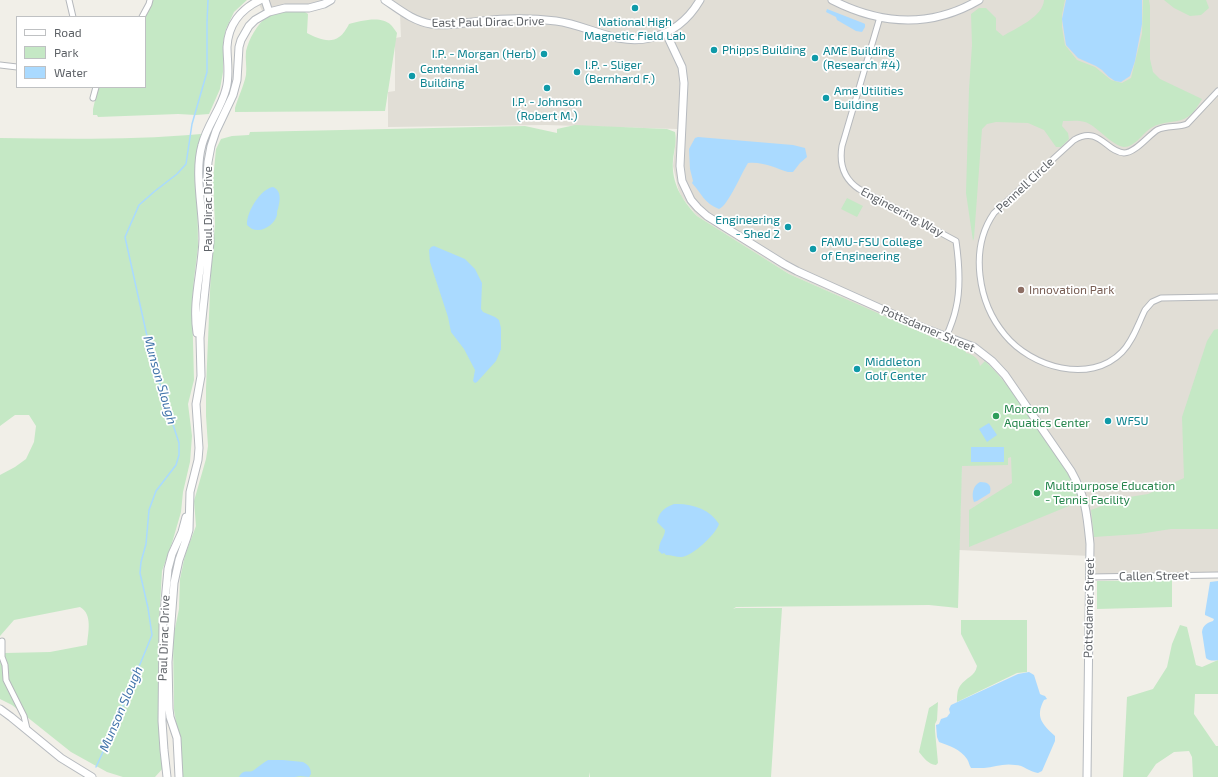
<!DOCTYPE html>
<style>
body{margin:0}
#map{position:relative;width:1218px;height:777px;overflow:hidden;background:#f1efe8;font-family:"Exo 2",sans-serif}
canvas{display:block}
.legend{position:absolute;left:16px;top:16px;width:130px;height:72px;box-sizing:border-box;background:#fff;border:1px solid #bfc1c3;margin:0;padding:5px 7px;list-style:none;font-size:12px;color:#5f6368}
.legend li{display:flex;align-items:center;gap:8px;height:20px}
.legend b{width:20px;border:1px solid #bfc1c3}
</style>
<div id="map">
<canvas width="1218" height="777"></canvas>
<ul class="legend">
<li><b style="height:5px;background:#fff"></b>Road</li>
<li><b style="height:11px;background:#c5e8c5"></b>Park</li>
<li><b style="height:11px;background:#aadaff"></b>Water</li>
</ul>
</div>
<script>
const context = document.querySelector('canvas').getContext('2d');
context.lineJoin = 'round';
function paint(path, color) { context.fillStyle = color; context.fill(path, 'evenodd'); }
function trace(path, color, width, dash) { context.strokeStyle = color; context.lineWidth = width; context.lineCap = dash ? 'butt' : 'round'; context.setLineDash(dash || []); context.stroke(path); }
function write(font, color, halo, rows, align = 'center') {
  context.font = font + ' "Exo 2",sans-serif'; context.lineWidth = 3.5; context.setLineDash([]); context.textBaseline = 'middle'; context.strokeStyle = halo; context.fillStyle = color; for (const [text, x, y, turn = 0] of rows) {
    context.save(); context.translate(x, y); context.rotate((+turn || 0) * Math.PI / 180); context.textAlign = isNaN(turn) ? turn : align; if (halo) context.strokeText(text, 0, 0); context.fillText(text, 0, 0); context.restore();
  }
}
const education = new Path2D(`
 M257 0H335L322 7 279 11 265 17Z
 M380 0H1218V576L1090 577V556L959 550 963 420 841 297 789 274 697 216 681 196 678 188 673 166 677 129 546 125 388 127V92L395 91V38L401 37 400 14Z`);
const green = new Path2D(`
 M151 0H247L234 12 226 29 223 43V72L220 89 209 114 196 115 178 114 98 117 97 115H93V109L98 87H145V17Z
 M1044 0H1065L1062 15V27L1065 45 1077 60 1095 67 1111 80 1122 83 1131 78 1142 34 1143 0H1149L1150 6V59L1153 72 1160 79 1202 99C1198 105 1195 112 1189 116 1179 124 1163 120 1151 128 1143 133 1135 147 1124 147 1112 146 1096 125 1085 122 1079 120 1070 121 1063 121L1062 126 1068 133 1069 139 1061 147H1056L1044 130 1028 123 996 122 987 124 982 129 974 238 973 241 966 193 969 89 972 45 971 14 979 8H986L996 18V30L1003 36C1016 28 1043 17 1044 0Z
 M1164 0H1206L1209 8 1201 15 1190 16 1174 8Z
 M288 11 305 12 308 14 307 33C316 38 330 44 339 37 343 35 347 28 349 24 361 21 381 15 391 25 393 27 395 30 397 33L385 111 235 112V108C238 98 244 85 246 75 247 67 245 59 246 51 249 39 257 24 267 17 274 13 281 12 288 11Z
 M575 125 667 129 675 132C677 141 674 151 673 160 671 183 682 200 697 216L789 274 941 341 962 348 966 351V353C973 354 979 359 980 366L985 361C1010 384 1026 414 1046 441 1052 449 1059 457 1065 465 1072 476 1076 489 1081 501L969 547V510L1012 483 1011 457 1008 458V465L962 466 958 608 929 605 736 607 733 609 736 608H782L771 777H590L589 772V777H182L177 728 174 710 173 638 179 609 180 579 185 555 196 526 194 501 206 459 208 446 206 416V388L211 268 215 224 213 180 216 149 221 139 232 136 249 135 250 132 525 126 557 133V129Z
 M201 134 197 155 198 247 194 279 192 303 194 380 188 404 192 436 190 462 183 492 181 512 172 543 162 571 159 624 164 767 155 777H123L107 772 71 752 12 705 0 699V663L5 653 50 652 87 645C88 633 93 614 80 607L14 620 0 636V475L15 467 26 459 34 442 36 426 29 415H15L0 426V138C67 139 135 140 201 134Z
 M847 198 863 206 857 217 841 209Z
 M1218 329V529H1171L1139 534 1094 537 1091 510 1123 498 1148 494 1184 478 1182 417 1207 341 1214 330Z
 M1172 580V607L1097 609V581Z
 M961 620H1027V672L1017 673 957 702C957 697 957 690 960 686 966 677 975 677 977 666L961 634Z
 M1180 625 1187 627 1196 665 1202 667 1218 660V694H1195L1194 714 1216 746H1218V777H1193L1192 757 1189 751 1174 752 1156 764 1147 777H1123L1127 697 1153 689 1167 667 1172 644Z
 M938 702 937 720 935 724V731L938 763 936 765C928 764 924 758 919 752L929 708Z`);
const water = new Path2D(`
 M1066 0H1142V24L1135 61 1130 76 1121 82 1115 81 1109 77 1102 70 1096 66 1078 58 1066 45 1062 19Z
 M827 9 863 23 865 24V27L862 32 856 31 837 20 836 17 826 12Z
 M698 137 793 145 805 148 807 157 800 163 793 172H788C776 168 761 161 748 163 742 172 728 206 719 209 705 204 701 193 692 183L693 181 690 169 689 149 695 138Z
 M273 187C282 191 280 201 278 209 277 210 277 213 277 215 275 223 266 230 258 230 253 230 250 228 247 225 246 213 260 189 273 187Z
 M434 246 465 259 475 269 482 283 481 309 483 312 495 317 499 320 501 328V349L496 361 477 382 475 383 473 381 475 370 464 349 451 332 448 317 430 262 429 250 431 247Z
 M989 423 997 435 987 442 979 429Z
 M971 447H1004V462H971Z
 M980 482C988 482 992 485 990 493L977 501 974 502C971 495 973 485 980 482Z
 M674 504C691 503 710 509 719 524 716 534 692 557 681 557 676 557 671 555 666 555L664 553 662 554 658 550 659 549C659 541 665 537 665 530L657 522C659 512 664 508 674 504Z
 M1218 581V660C1214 661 1209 661 1206 658L1202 632C1203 625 1207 623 1213 621L1214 619 1205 615V613L1210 582Z
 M1029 672 1034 675 1040 694 1042 695 1045 696 1047 699 1044 700C1035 717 1042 724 1055 736V741L1042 771 1038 773C1029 772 1024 765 1015 765 1004 763 994 767 984 768 979 768 975 768 971 768 969 765 969 762 967 759 960 749 950 746 939 742L937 737 936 725 939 724 941 719 947 717 950 713 949 709 951 705 1018 674Z
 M268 760H283L303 762C309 765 311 769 311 774L309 777 300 776 295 777H239C244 768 248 774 254 770 259 766 263 763 268 760Z`);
const stream = new Path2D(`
 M96 767 113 730 152 635 148 608 140 573 141 562 146 544 149 510 156 491 176 465 179 455V443L153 363 125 237 139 205 155 191 177 174 186 164 192 124 207 72V22L208 0`);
const street = new Path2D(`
 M69 0 73 17
 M142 17 149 4 150 0
 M880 17 842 146C839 164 844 179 859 189L956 241C959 262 961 287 956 308 954 318 950 328 946 337
 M0 65 17 67
 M1218 91 1187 124C1177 128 1167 125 1157 130 1148 136 1135 153 1124 153 1106 152 1099 125 1074 140L994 213C969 249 978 303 1005 335 1031 367 1090 385 1122 352 1133 341 1138 324 1145 310L1152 302 1161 298 1218 297
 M93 98 96 87
 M1090 577 1218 575
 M2 641V657L5 665 6 680 24 716 27 729`);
const secondary = new Path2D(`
 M265 0 269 12
 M385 0C400 10 413 21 431 24 448 27 466 22 482 21 507 18 531 18 556 21 588 25 617 46 650 38 672 33 689 19 700 0
 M832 0C881 25 931 28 979 0
 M666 33 682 67 684 83 680 166 682 181 691 200 698 208 707 216 784 264 797 271 926 329 974 347 992 361 1005 375 1071 471C1086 498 1087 514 1090 544L1087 777
 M197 333C192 301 202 271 203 239 203 209 194 173 202 145 207 125 221 109 226 89 230 75 227 61 227 47 228 25 241 9 260 0
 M0 709 11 717 61 758 92 777
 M167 777 164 750 162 721 163 624 168 569 172 554 182 532 186 517
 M179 777 177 738 170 717 169 709 168 662 174 583 179 560 187 537 189 530 190 492 198 460 199 448 196 404 201 376 200 338 210 242 207 178 208 162 211 146 216 131 233 95 237 80 239 47 241 40 249 26 255 20 269 12 285 8H309L324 4 331 0`);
const markers = [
 [635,8,4,"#0f9aa8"],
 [714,50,4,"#0f9aa8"],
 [544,54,4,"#0f9aa8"],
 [815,58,4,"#0f9aa8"],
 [577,72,4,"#0f9aa8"],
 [412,76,4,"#0f9aa8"],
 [547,88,4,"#0f9aa8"],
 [826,98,4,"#0f9aa8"],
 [788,227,4,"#0f9aa8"],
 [813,249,4,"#0f9aa8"],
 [1021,290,4,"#8d6e63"],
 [857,369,4,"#0f9aa8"],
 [996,416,4,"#2e9e5b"],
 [1108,421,4,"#0f9aa8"],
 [1037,493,4,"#2e9e5b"]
];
const streetNames = [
 ["East Paul Dirac Drive",488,22,-1],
 ["Pennell Circle",1025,185,-43],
 ["Paul Dirac Drive",208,209,-90],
 ["Engineering Way",902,212,28],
 ["Pottsdamer Street",928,329,23],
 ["Callen Street",1154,576,-1],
 ["Pottsdamer Street",1089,608,-89],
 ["Paul Dirac Drive",164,638,-88]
];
const cultureNames = [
 ["National High",635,22,"center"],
 ["Magnetic Field Lab",635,36,"center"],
 ["Phipps Building",722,50],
 ["AME Building",823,51],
 ["(Research #4)",823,65],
 ["I.P. - Morgan (Herb)",536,54,"right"],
 ["I.P. - Sliger",585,65],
 ["(Bernhard F.)",585,79],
 ["Centennial",420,69],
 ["Building",420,83],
 ["Ame Utilities",834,91],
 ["Building",834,105],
 ["I.P. - Johnson",547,102,"center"],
 ["(Robert M.)",547,116,"center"],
 ["Engineering",780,220,"right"],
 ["- Shed 2",780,234,"right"],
 ["FAMU-FSU College",821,242],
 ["of Engineering",821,256],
 ["Middleton",865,362],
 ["Golf Center",865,376],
 ["WFSU",1116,421]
];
const educationNames = [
 ["Innovation Park",1029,290]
];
const leisureNames = [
 ["Morcom",1004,409],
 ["Aquatics Center",1004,423],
 ["Multipurpose Education",1045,486],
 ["- Tennis Facility",1045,500]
];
const waterNames = [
 ["Munson Slough",160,380,74],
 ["Munson Slough",121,709,-67]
];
paint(education, '#e1ded6');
paint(green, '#c5e8c5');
paint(water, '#aadaff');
trace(stream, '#aadaff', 1.5);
trace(street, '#b5b8bc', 7);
trace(secondary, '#b6babf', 9);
trace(street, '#fff', 5);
trace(secondary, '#fff', 7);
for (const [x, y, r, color] of markers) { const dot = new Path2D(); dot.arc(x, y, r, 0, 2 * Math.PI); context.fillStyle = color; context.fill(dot); trace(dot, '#fff', 1.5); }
write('12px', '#5f6368', '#fff', streetNames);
write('12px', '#0d838f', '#fff', cultureNames, 'left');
write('12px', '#785e54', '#fff', educationNames, 'left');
write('12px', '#27864d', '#fff', leisureNames, 'left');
write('italic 13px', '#4174aa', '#fff', waterNames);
</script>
